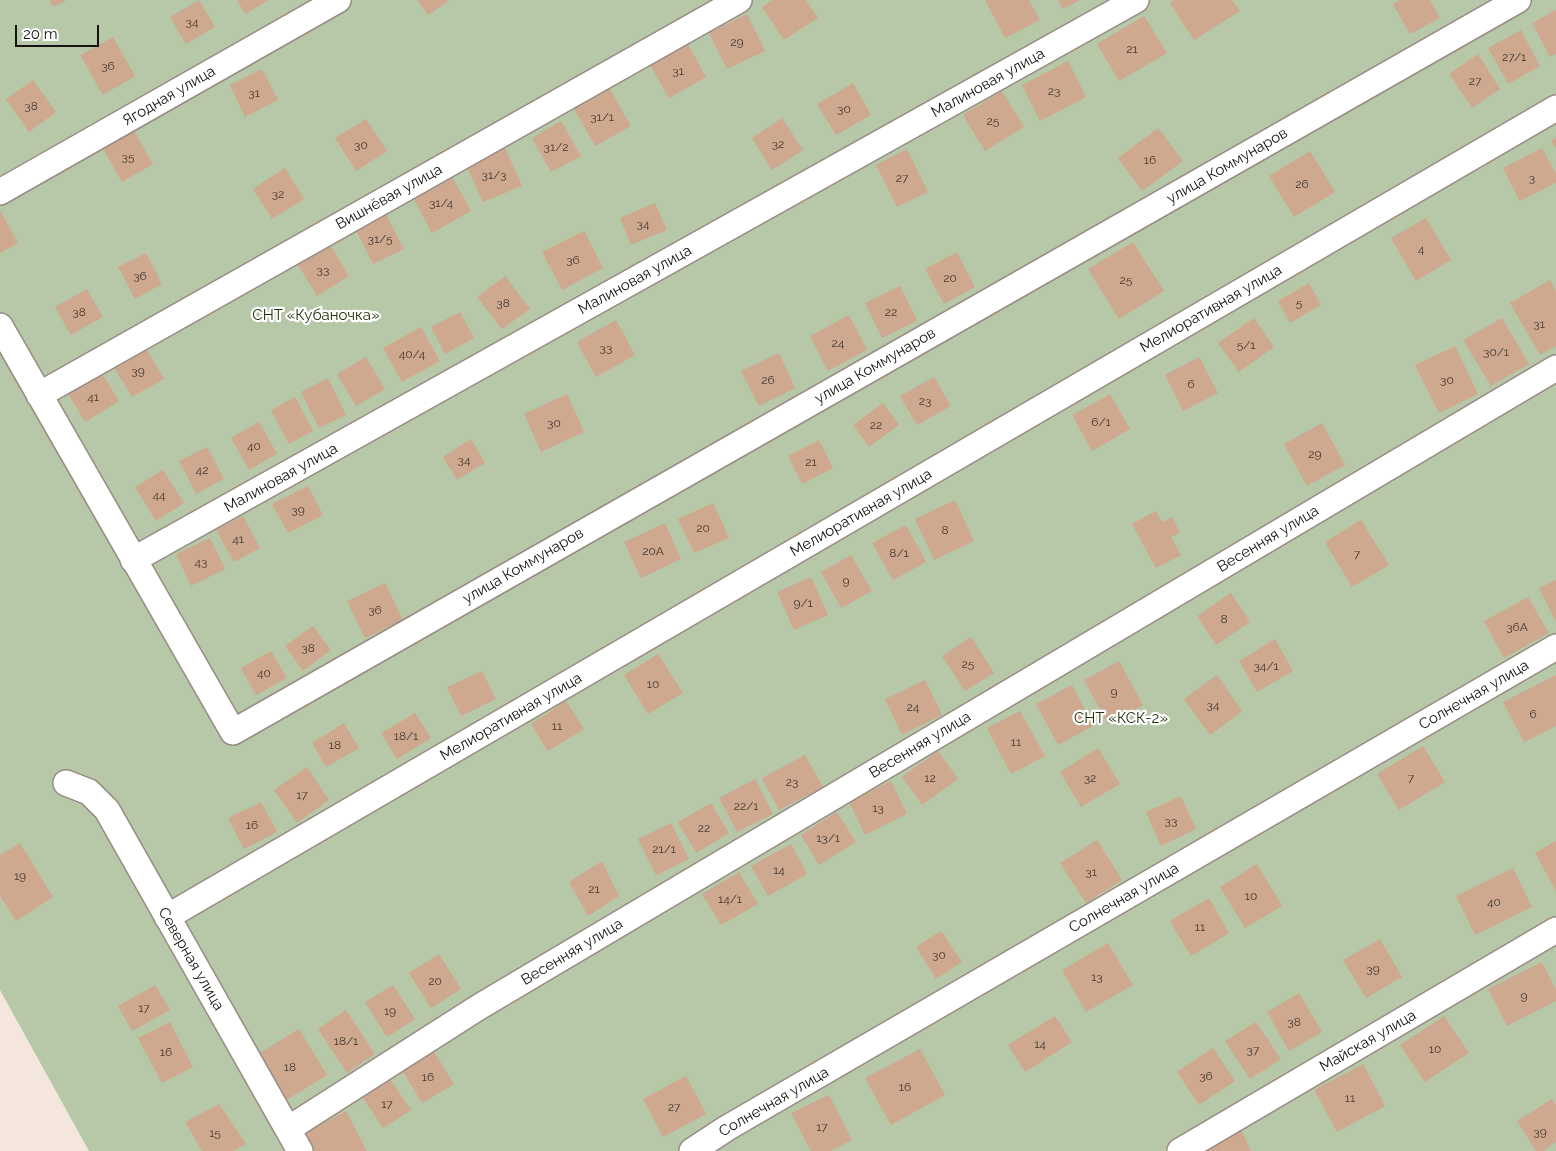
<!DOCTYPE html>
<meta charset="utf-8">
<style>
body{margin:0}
#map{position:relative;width:1556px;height:1151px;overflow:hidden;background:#f4e6dd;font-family:Raleway,sans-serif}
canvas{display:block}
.scale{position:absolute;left:15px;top:25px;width:84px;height:22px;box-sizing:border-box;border:2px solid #17120f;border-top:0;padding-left:6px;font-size:15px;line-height:18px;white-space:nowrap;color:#17120f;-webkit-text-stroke:4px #fff;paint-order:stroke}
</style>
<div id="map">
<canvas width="1556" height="1151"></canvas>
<div class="scale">20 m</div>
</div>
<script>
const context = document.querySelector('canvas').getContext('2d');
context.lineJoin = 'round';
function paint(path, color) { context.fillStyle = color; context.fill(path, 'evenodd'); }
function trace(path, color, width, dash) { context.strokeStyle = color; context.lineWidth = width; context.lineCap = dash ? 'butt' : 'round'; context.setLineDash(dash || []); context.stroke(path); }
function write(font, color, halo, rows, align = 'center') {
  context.font = font + ' Raleway,sans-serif'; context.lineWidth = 4.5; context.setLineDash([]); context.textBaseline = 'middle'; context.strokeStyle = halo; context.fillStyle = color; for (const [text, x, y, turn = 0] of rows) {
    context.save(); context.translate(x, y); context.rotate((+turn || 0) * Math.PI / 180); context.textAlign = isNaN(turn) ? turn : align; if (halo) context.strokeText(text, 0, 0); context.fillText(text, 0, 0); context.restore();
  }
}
const green = new Path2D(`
 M0 0H1556V1151H89L0 990Z`);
const building = new Path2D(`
 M50 0H67L53 7Z
 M199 0 215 27 186 44 170 17Z
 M237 0H269L245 14Z
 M417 0H450L428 15Z
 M773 0H806L818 18 784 40 762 7Z
 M985 0H1029L1040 20 1005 38Z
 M1058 0H1080L1063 9Z
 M1173 0H1232L1240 11 1194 40 1170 3Z
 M1400 0H1430L1440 18 1410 34 1393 4Z
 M1556 10V54L1550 57 1532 23Z
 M747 14 765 51 727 69 709 33Z
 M1144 16 1167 53 1119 81 1097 44Z
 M1521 30 1540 66 1508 84 1488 48Z
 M113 37 135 76 103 95 80 55Z
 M688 44 706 77 669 98 650 65Z
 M1478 54 1500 89 1472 108 1449 74Z
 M1068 61 1086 97 1040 121 1022 85Z
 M262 69 278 100 245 117 230 85Z
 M33 80 56 112 29 132 6 99Z
 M853 83 871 115 836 135 817 104Z
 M609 88 631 126 595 146 574 109Z
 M1002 91 1024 127 985 151 963 115Z
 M782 118 803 150 772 170 752 138Z
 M366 119 387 151 356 171 335 138Z
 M561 121 581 156 551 172 532 138Z
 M1158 128 1183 161 1142 191 1118 158Z
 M134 131 153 164 122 182 103 149Z
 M1556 137V148L1551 141Z
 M505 148 522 186 483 202 466 165Z
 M1542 148 1556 174V183L1520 201 1503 168Z
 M907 149 928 192 897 207 876 165Z
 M1310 151 1335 192 1294 217 1269 176Z
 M285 168 304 199 272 219 253 189Z
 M450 173 471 211 432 233 411 194Z
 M655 203 667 230 631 245 620 218Z
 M0 210 18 243 0 253Z
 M386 214 404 249 373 264 356 230Z
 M1426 218 1451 260 1416 281 1391 238Z
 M584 231 603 268 562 290 542 252Z
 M1133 242 1164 291 1119 319 1088 269Z
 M329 243 349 276 317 296 297 263Z
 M957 252 975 287 944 304 925 269Z
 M146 253 162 284 135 299 118 267Z
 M505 276 530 309 502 329 477 297Z
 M1550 280 1556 291V346L1540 355 1510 303Z
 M1309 283 1321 305 1290 323 1278 301Z
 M900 286 917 321 882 338 865 303Z
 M87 289 103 317 71 335 55 307Z
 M460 312 474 338 445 354 431 327Z
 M849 315 867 350 828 371 810 336Z
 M1254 318 1274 347 1239 372 1218 343Z
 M1502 318 1529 364 1491 386 1463 340Z
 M616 320 635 355 596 377 577 342Z
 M421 327 440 361 402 382 383 348Z
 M144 345 164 379 132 397 112 364Z
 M1455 346 1478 394 1439 413 1415 365Z
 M779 353 795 388 759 406 741 371Z
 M366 357 385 389 356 406 337 374Z
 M1199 357 1218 393 1183 411 1165 375Z
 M101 372 119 401 85 422 68 393Z
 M934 377 951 406 917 425 900 396Z
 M328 378 346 415 319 428 301 392Z
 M567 394 584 432 541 452 524 414Z
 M1110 394 1130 429 1092 451 1072 415Z
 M295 397 313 431 289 444 271 410Z
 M883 403 899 425 869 447 853 425Z
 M259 422 277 454 249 470 231 438Z
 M1322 423 1345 465 1307 486 1284 444Z
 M471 439 485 463 457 480 443 457Z
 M819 440 833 468 802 484 788 456Z
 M207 447 224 479 196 494 179 461Z
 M163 470 184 503 156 521 135 487Z
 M308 486 323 515 288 533 272 504Z
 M955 500 974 541 934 560 915 519Z
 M713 503 729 538 694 553 678 519Z
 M1156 511 1162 522 1172 517 1180 533 1171 537 1181 555 1156 568 1132 524Z
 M243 516 260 548 234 562 216 530Z
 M1361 520 1389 565 1352 587 1325 542Z
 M665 523 681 559 641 578 624 542Z
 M906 525 926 562 893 580 872 543Z
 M210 538 225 569 191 586 176 554Z
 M851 555 872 591 841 608 821 572Z
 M811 577 828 615 794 630 777 592Z
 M1556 580V622L1539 588Z
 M385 583 403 620 365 638 347 601Z
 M1231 593 1250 622 1216 645 1197 616Z
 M1528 597 1549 633 1504 658 1484 621Z
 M313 626 331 650 303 671 285 646Z
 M971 637 994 673 965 691 942 656Z
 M1275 639 1293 671 1257 692 1239 661Z
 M271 651 287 678 256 695 241 668Z
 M658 654 683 693 648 714 624 675Z
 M1119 661 1143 705 1108 724 1084 680Z
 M482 671 496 699 461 716 447 687Z
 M1217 675 1242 711 1210 735 1184 699Z
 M1556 675V726L1524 742 1503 702Z
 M925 680 942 715 902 735 885 699Z
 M1072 685 1093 726 1058 745 1036 704Z
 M566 701 584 729 548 751 531 724Z
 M1020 711 1045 756 1011 774 987 728Z
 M415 713 431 738 397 759 381 733Z
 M344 723 359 748 326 767 312 743Z
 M1423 746 1445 782 1399 810 1377 774Z
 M1098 748 1120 784 1081 807 1060 772Z
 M938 751 958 779 922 805 902 777Z
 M805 755 823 787 779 810 762 778Z
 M307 767 329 800 297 823 274 790Z
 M755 779 773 814 737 832 719 798Z
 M891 781 907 814 865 835 849 802Z
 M1181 796 1196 829 1161 846 1146 812Z
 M261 802 277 832 244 849 228 818Z
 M711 803 729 833 696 853 678 822Z
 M837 812 856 842 819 865 801 835Z
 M671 823 689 859 656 875 638 839Z
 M1097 840 1122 880 1086 903 1060 863Z
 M1556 841V891L1535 853Z
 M20 843 53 897 16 921 0 896V855Z
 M791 844 807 874 768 896 751 866Z
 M602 861 619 896 588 916 569 882Z
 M1257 864 1282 906 1245 928 1220 887Z
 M1513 868 1532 907 1475 935 1456 896Z
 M739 872 758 904 721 925 702 894Z
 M1209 898 1229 933 1191 956 1170 921Z
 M941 931 962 962 936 979 916 947Z
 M1380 939 1402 977 1366 998 1343 960Z
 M1108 943 1133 985 1086 1012 1062 970Z
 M439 954 461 989 431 1008 409 973Z
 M1542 962 1556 990V1001L1507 1026 1488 989Z
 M155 985 170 1010 132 1031 118 1006Z
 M393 985 415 1019 387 1037 365 1002Z
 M1299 993 1322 1032 1289 1051 1267 1012Z
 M346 1010 375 1054 347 1073 318 1029Z
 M1055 1016 1072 1042 1025 1072 1008 1045Z
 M1444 1016 1469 1053 1425 1082 1400 1045Z
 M170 1022 193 1067 162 1083 138 1038Z
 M1256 1022 1281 1059 1250 1079 1225 1041Z
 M299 1029 327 1075 280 1104 252 1058Z
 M1213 1048 1235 1081 1199 1105 1177 1072Z
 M920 1049 945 1095 891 1125 865 1078Z
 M433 1050 454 1084 422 1103 402 1070Z
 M1363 1064 1385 1106 1337 1132 1314 1090Z
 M686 1076 706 1114 663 1137 643 1099Z
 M390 1079 411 1110 383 1128 363 1098Z
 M829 1095 852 1140 830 1151H811L791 1113Z
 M1552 1099 1556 1105V1142L1543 1151H1536L1517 1121Z
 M219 1104 246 1144 233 1151H202L185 1122Z
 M346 1111 367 1151H314L305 1133Z
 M1240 1128 1251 1151H1201Z`);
const minor = new Path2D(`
 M0 192 338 0
 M0 326 233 732 1518 0
 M39 395 739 0
 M133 560 1136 0
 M66 783 89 792 107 810 300 1151
 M167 917 1556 108
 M288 1129 479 1007 1556 368
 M692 1151 727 1128 1556 647
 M1180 1151 1556 930`);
const numberNames = [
 ["34",192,22],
 ["29",737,42],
 ["21",1132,49],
 ["27/1",1514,57],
 ["36",108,66],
 ["31",678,71],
 ["27",1475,81],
 ["23",1054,91],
 ["31",254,93],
 ["38",31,106],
 ["30",844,109],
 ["31/1",602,117],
 ["25",993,121],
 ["32",778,144],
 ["30",361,145],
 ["31/2",556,147],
 ["35",128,157],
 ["16",1150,160],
 ["31/3",494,175],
 ["27",902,178],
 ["3",1532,178],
 ["26",1302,184],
 ["32",278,194],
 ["31/4",441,203],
 ["34",643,224],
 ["31/5",380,239],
 ["4",1421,249],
 ["36",573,260],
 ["33",323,270],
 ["36",140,276],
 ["20",950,278],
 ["25",1126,280],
 ["38",503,303],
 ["5",1299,303],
 ["38",79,312],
 ["22",891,312],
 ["31",1539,324],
 ["24",838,343],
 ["5/1",1246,345],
 ["33",606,348],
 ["30/1",1496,352],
 ["40/4",412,354],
 ["39",138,371],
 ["26",768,380],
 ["30",1447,380],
 ["6",1191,384],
 ["41",93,397],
 ["23",925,401],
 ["6/1",1101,422],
 ["30",554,423],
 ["22",876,425],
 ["40",254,446],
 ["29",1315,454],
 ["34",464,460],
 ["21",811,462],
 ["42",202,470],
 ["44",159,495],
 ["39",298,510],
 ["20",703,528],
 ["8",945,530],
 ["41",238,539],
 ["20А",653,551],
 ["8/1",899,553],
 ["7",1357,554],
 ["43",201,562],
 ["9",846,581],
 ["9/1",803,603],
 ["36",375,610],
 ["8",1224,619],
 ["36А",1517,627],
 ["38",308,648],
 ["25",968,664],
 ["34/1",1266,666],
 ["40",264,673],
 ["10",653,684],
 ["9",1114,692],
 ["34",1213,705],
 ["24",913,707],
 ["6",1533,714],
 ["11",557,726],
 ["18/1",406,736],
 ["11",1016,742],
 ["18",335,745],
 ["12",930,778],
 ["32",1090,778],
 ["7",1411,778],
 ["23",792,782],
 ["17",302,795],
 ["22/1",746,806],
 ["13",878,808],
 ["33",1171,821],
 ["16",252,825],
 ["22",704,828],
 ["13/1",828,838],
 ["21/1",664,849],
 ["14",779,870],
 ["31",1091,872],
 ["19",20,876],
 ["21",594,889],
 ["10",1251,896],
 ["14/1",730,899],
 ["40",1494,902],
 ["11",1200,927],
 ["30",939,955],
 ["39",1373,969],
 ["13",1097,977],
 ["20",435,981],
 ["9",1524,996],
 ["17",144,1008],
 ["19",390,1011],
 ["38",1294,1022],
 ["18/1",346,1041],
 ["14",1040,1044],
 ["10",1435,1049],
 ["37",1253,1050],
 ["16",166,1052],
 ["18",290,1067],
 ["36",1206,1076],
 ["16",428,1077],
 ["16",905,1087],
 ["11",1350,1098],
 ["17",387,1104],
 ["27",674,1107],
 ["17",822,1127],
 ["39",1540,1132],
 ["15",215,1133]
];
const streetNames = [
 ["Малиновая улица",988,83,-29],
 ["Ягодная улица",169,96,-30],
 ["улица Коммунаров",1227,166,-30],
 ["Вишнёвая улица",389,197,-29],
 ["Малиновая улица",635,280,-29],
 ["Мелиоративная улица",1211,309,-30],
 ["улица Коммунаров",875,366,-30],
 ["Малиновая улица",281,478,-29],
 ["Мелиоративная улица",861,513,-30],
 ["Весенняя улица",1268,539,-31],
 ["улица Коммунаров",523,566,-30],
 ["Солнечная улица",1474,695,-30],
 ["Мелиоративная улица",511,717,-30],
 ["Весенняя улица",920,745,-31],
 ["Солнечная улица",1124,898,-30],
 ["Весенняя улица",572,952,-31],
 ["Северная улица",191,959,60],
 ["Майская улица",1368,1041,-30],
 ["Солнечная улица",774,1102,-30]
];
const parkNames = [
 ["СНТ «Кубаночка»",316,315],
 ["СНТ «КСК-2»",1121,718]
];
paint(green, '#b6c8a7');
paint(building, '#cfa890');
trace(minor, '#988b83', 28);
trace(minor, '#fff', 25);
write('12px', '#45382f', null, numberNames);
write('15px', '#17120f', '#fff', streetNames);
write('15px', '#203308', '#fff', parkNames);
</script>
